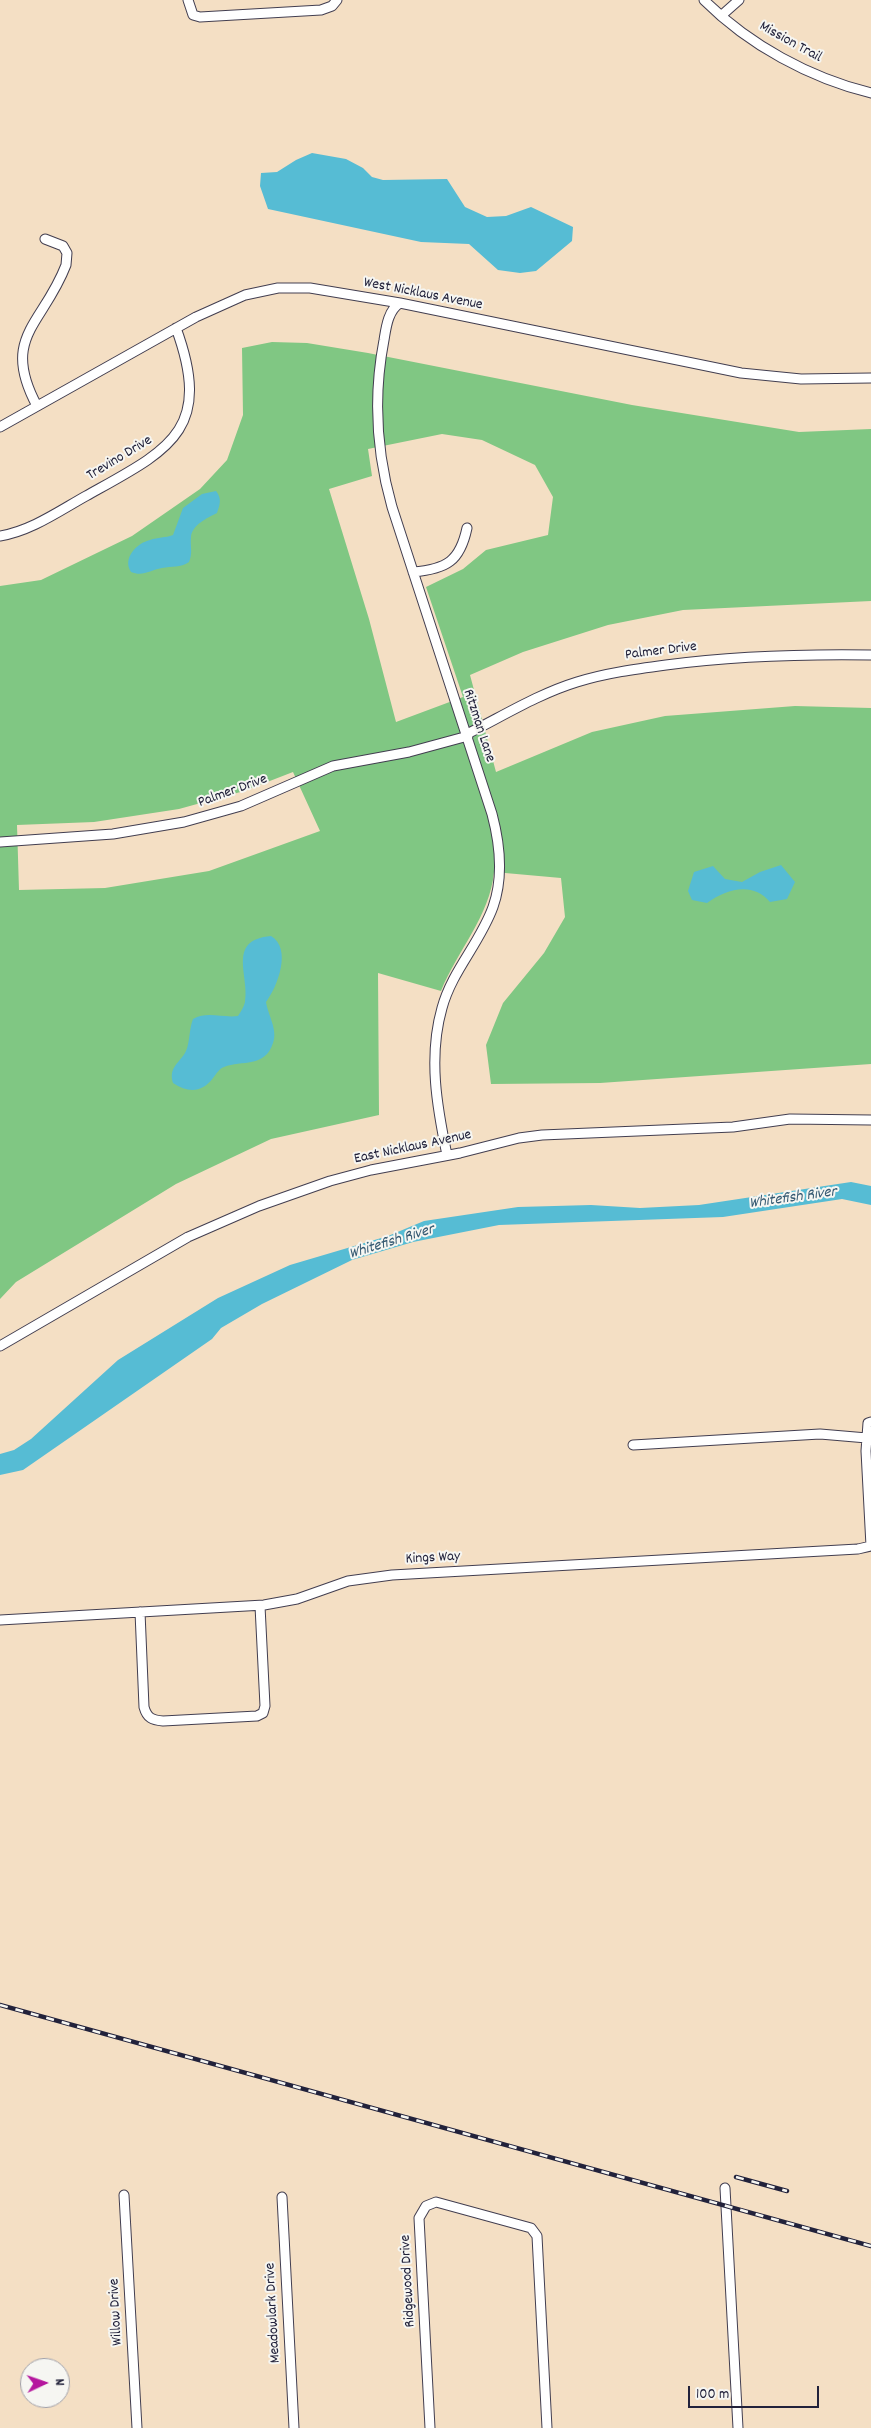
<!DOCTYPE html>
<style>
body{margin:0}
#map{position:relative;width:871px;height:2428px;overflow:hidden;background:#f4dfc4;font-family:Dekko,sans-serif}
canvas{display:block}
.north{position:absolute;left:20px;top:2358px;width:50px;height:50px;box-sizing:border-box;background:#f6f6f2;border:1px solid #a1a1a9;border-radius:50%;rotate:87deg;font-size:14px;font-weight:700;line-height:20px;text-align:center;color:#22223b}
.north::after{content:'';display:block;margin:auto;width:18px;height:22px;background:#b5179e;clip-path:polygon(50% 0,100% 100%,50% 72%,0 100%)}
.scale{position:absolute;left:688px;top:2386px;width:131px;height:22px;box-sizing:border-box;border:2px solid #22223b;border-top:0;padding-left:6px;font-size:15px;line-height:18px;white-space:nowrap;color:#22223b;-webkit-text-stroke:4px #f6f6f2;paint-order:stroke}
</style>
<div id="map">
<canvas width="871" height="2428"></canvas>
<div class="north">N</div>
<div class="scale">100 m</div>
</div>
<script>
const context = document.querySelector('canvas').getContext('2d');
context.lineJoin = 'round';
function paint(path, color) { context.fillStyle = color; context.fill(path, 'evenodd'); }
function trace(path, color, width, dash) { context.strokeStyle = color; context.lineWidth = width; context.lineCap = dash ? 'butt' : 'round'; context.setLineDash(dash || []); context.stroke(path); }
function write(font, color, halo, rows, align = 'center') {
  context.font = font + ' Dekko,sans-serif'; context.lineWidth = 4; context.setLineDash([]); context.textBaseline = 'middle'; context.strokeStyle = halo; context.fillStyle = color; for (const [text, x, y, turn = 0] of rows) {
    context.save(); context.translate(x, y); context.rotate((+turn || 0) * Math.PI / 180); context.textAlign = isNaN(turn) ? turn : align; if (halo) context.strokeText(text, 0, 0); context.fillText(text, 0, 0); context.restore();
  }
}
const green = new Path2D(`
 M272 342 307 343 368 353 632 405 799 432 871 429V601L683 610 608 625 523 652 470 675 496 772 592 732 665 716 795 706 871 708V1064L600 1083 491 1084 486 1045 503 1003 544 953 565 917 561 878 494 872C490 916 457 951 441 991L378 973 379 1115 271 1139 176 1184 16 1282 0 1299V586L41 580 132 536 200 489 227 460 243 415 242 348ZM442 434 482 440 535 465 553 497 548 535 486 550 463 569 426 587 463 697 396 722 369 619 329 489 372 476 368 449ZM293 772 320 831 209 871 105 888 19 890 17 825 94 822 179 809 244 791Z`);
const water = new Path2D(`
 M312 153 346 159 363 168 372 177 383 180 447 179 465 207 487 217 506 216 531 207 573 227 572 241 536 271 520 273 498 270 469 244 421 242 268 209 260 186 261 173 277 172 296 160Z
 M216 491C222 499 220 504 217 513 207 518 192 525 191 537 190 546 193 553 189 562 180 568 172 566 162 568 150 570 143 577 131 572 122 558 137 543 150 540 158 537 165 538 173 535L183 508 202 494Z
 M781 865 795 882 787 899 770 902C753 881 726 889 707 903L692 900 688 891 694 872 713 866 725 879 742 882 760 872Z
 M271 936C292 948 278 986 266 1002 268 1015 278 1030 273 1043 265 1068 242 1060 224 1067 219 1069 217 1073 213 1078 202 1093 188 1093 173 1083 168 1067 180 1063 186 1051 190 1042 189 1029 193 1019 207 1011 222 1018 238 1016 241 1011 244 1007 245 1002 250 976 226 940 271 936Z
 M851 1182 871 1186V1205L842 1199 723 1217 499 1225 413 1242 352 1260 262 1304 221 1328 212 1339 23 1470 0 1475V1454L14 1450 31 1439 118 1360 218 1298 290 1265 388 1236 424 1221 518 1207 591 1205 640 1208 699 1205Z`);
const street = new Path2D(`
 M188 0 193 15 200 17 321 10 332 6 337 0
 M704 0C749 45 810 78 871 93
 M722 15 739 0
 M400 303C388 310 386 328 384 340 373 397 376 451 392 507L492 814C500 844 504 876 493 907 480 943 452 971 442 1008 428 1057 437 1107 447 1155
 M37 406C0 337 43 325 66 265L67 253 63 246 45 239
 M0 427 196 317 245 295 278 288H310L400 303 741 373 801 379 871 378
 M0 536C31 531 59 511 86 496 168 450 214 432 176 328
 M413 572C447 569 460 561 467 528
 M467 734C503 716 538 694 577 682 606 673 636 669 666 665 734 656 803 654 871 655
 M0 842 113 834 184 822 241 806 333 766 409 752 468 736
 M0 1346 188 1237 259 1206 330 1181 371 1170 460 1153 519 1138 542 1135 733 1127 790 1119 871 1120
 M633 1445 820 1434 867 1438
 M871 1546 866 1451 868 1423 871 1422
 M140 1612 144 1707C147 1718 152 1720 163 1721L257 1716 263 1713 265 1706 260 1606
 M0 1620 264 1605 297 1599 348 1581 392 1575 858 1549 871 1546
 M725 2188 738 2428
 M124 2195 137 2428
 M282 2197 294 2428
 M430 2428 419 2218 426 2206 436 2202 531 2228 537 2236 547 2428`);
const rail = new Path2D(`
 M0 2005 871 2246
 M736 2177 787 2191`);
const streetNames = [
 ["Mission Trail",790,43,29],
 ["West Nicklaus Avenue",423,295,11],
 ["Trevino Drive",120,459,-31],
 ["Palmer Drive",661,652,-7],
 ["Ritzman Lane",478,726,72],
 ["Palmer Drive",233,792,-20],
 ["East Nicklaus Avenue",413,1148,-12],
 ["Kings Way",433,1559,-3],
 ["Ridgewood Drive",409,2281,-93],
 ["Willow Drive",117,2312,-93],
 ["Meadowlark Drive",274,2313,-93]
];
const waterNames = [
 ["Whitefish River",793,1199,-8],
 ["Whitefish River",392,1243,-17]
];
paint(green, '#80c783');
paint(water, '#56bcd4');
trace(street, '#423e50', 11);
trace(street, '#fff', 9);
trace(rail, '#22223b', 4.5);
trace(rail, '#f6f6f2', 2.5, [8]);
write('15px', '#22223b', '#f6f6f2', streetNames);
write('italic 16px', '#345871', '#f6f6f2', waterNames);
</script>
